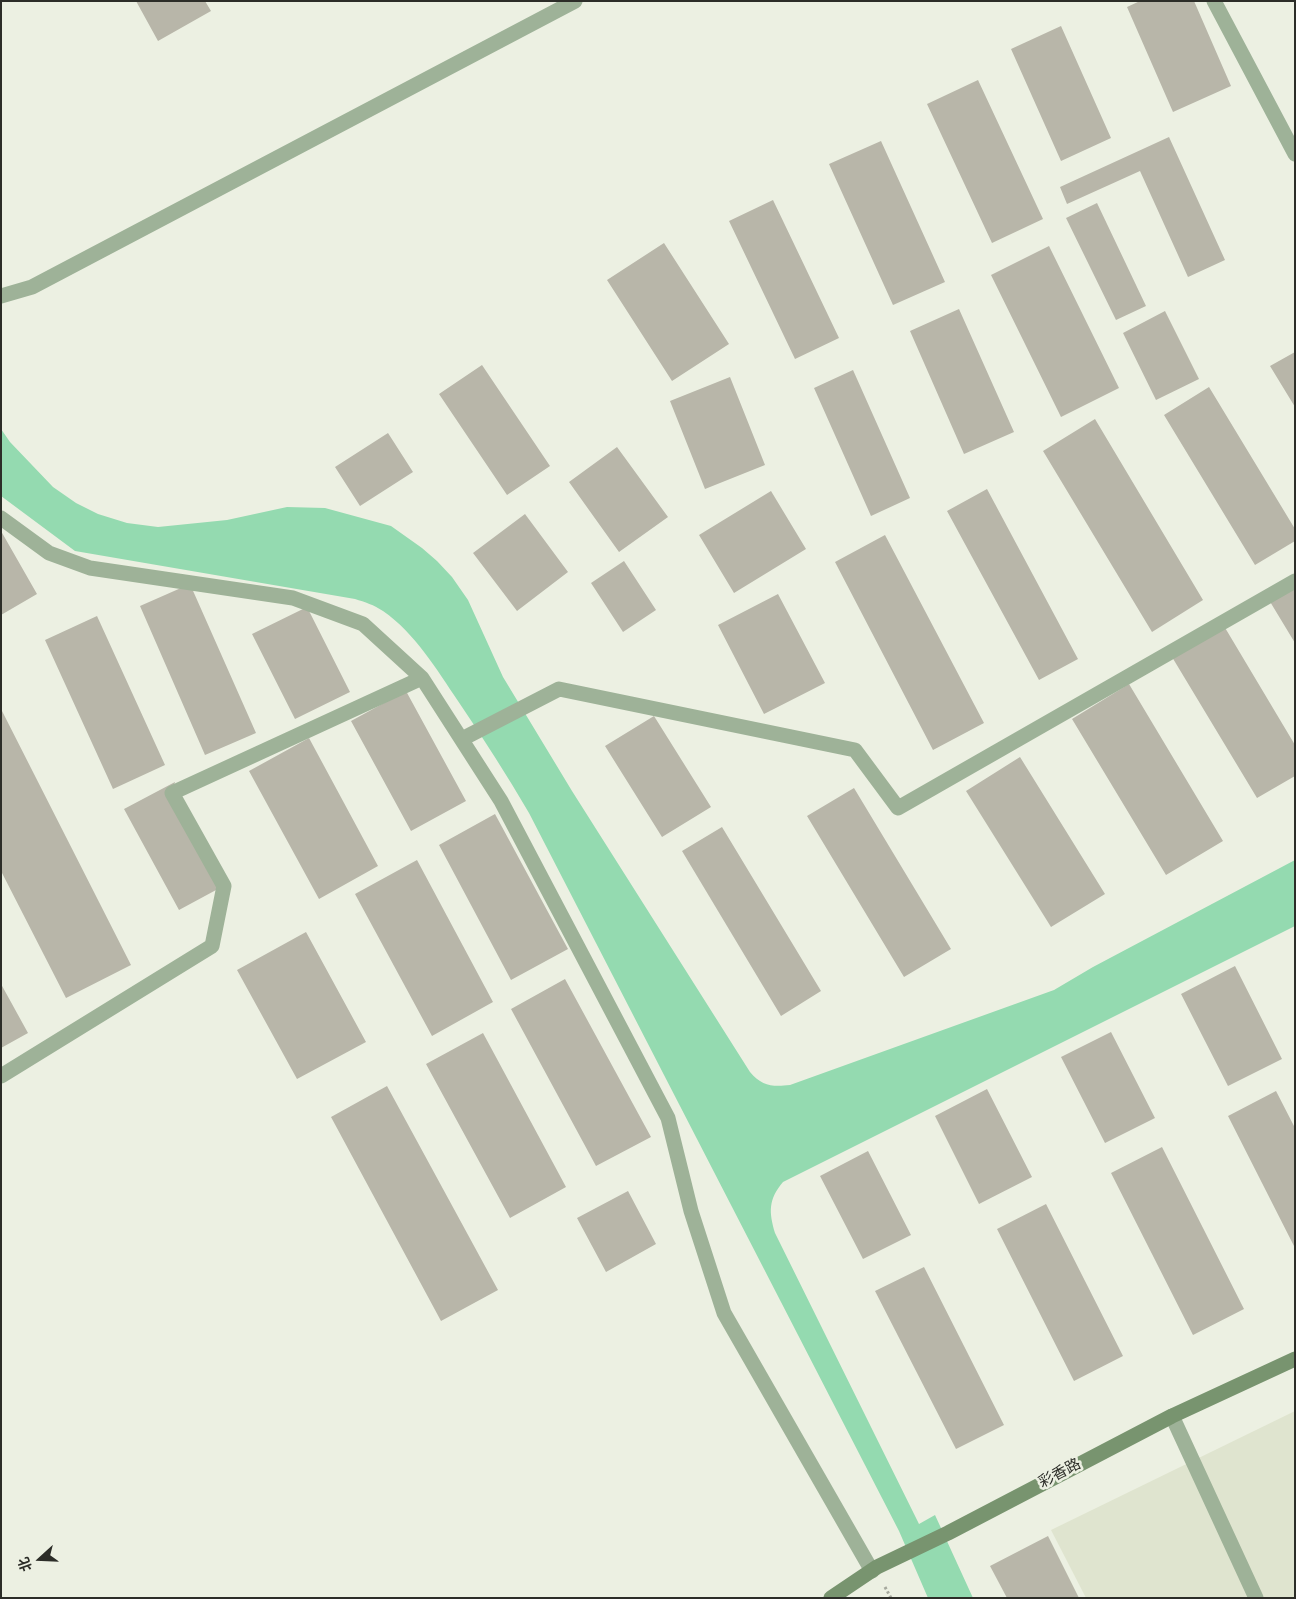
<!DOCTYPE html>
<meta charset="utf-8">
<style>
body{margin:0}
#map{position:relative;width:1296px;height:1599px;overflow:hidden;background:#ecf0e2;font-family:"Sofia Sans Condensed","Noto Sans SC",sans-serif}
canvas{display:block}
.frame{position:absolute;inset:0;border:2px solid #2c2d28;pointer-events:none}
.north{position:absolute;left:15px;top:1534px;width:50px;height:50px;-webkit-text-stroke:4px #ecf0e2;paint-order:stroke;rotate:250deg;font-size:14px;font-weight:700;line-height:20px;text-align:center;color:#2c2d28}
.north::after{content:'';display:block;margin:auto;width:18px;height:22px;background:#2c2d28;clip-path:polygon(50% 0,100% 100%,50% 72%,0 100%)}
</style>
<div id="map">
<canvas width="1296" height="1599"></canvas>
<div class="frame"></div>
<div class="north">北</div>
</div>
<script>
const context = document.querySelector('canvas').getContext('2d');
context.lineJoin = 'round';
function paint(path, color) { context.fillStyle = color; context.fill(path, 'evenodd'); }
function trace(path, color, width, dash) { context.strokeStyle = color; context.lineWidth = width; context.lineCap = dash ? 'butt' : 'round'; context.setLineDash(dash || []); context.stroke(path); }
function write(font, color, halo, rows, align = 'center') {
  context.font = font + ' "Sofia Sans Condensed","Noto Sans SC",sans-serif'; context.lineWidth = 5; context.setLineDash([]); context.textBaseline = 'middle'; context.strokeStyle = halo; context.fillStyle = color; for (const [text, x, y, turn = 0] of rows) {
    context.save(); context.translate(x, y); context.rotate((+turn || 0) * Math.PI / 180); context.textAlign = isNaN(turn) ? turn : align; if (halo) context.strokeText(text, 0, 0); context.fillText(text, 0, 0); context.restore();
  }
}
const built = new Path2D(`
 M1295 1411V1598H1086L1051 1530Z`);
const water = new Path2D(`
 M1 429 10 442 53 487 76 503 98 514 127 523 158 527 227 520 287 507 325 508 391 526 422 548 437 561 452 577 468 600 503 677 572 791 750 1072C762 1086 772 1087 790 1085L1054 990 1093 967 1295 860V926L783 1182C768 1200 769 1212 775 1233L919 1524 935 1515 973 1598H928L899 1531 529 813C507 775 483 738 458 701 437 670 415 633 383 611 374 605 365 602 355 599L75 551 1 496Z`);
const building = new Path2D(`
 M136 1H205L211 11 158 41Z
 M1140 1H1194L1231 86 1173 112 1127 7Z
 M1061 26 1111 138 1061 161 1011 49Z
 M978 80 1043 219 992 243 927 104Z
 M1169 137 1225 260 1188 277 1140 171 1067 204 1060 187Z
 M881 141 945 282 893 305 829 164Z
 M773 200 839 338 795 359 729 221Z
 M1097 203 1146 306 1116 320 1066 218Z
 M664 243 729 344 672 381 607 280Z
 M1049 246 1119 388 1061 417 991 275Z
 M959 309 1014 432 964 454 910 331Z
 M1165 311 1199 379 1156 400 1123 333Z
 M1295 352V407L1270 366Z
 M482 365 550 466 507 495 439 394Z
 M853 370 910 498 871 516 814 388Z
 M730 377 765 465 705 489 670 401Z
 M1209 387 1295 529V541L1255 565 1164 415Z
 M1095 419 1203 600 1152 632 1043 451Z
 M388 433 413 472 360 506 335 467Z
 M617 447 668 517 619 552 569 482Z
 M987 489 1078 659 1039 680 947 511Z
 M771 491 806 549 734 593 699 535Z
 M525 514 568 572 517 611 473 553Z
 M1 531 37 594 1 615Z
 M885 535 984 723 933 750 835 562Z
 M624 561 656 610 623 632 591 583Z
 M190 584 256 733 205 755 140 606Z
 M1295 584V643L1269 600Z
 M778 594 825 683 764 714 718 625Z
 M307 607 350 692 295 719 252 634Z
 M97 616 165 765 113 789 45 640Z
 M1221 621 1295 745V776L1257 798 1169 652Z
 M1129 684 1223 841 1166 875 1072 719Z
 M406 691 466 801 411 831 351 721Z
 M1 709 131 965 66 998 1 871Z
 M654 716 711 807 662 837 605 746Z
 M309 738 378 866 319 899 249 771Z
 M1020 757 1105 894 1051 927 966 791Z
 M175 782 172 793 229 883 179 910 124 809Z
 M854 788 951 949 904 977 807 816Z
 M495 814 568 949 511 980 439 845Z
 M722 827 821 991 781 1016 682 851Z
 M417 860 493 1002 432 1036 355 894Z
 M306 932 366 1042 297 1079 237 970Z
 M1235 966 1282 1059 1228 1086 1181 994Z
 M565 979 651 1137 596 1166 511 1009Z
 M1 984 28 1033 1 1048Z
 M1111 1032 1155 1118 1105 1143 1061 1057Z
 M483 1033 566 1187 510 1218 426 1064Z
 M387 1086 498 1290 441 1321 331 1117Z
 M987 1089 1032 1177 979 1204 935 1116Z
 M1276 1091 1295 1128V1248L1228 1116Z
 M1162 1147 1244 1309 1193 1335 1111 1173Z
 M868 1151 911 1235 863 1259 820 1176Z
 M628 1191 656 1244 606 1272 577 1218Z
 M1046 1204 1123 1356 1074 1381 997 1229Z
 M924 1267 1004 1425 956 1449 875 1291Z
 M1048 1536 1079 1598H1007L990 1566Z`);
const path = new Path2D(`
 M885 1587 891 1598`);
const street = new Path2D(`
 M1214 1 1295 154
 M1 296 32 287 575 1
 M1 518 49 553 90 568 293 598 363 624 422 678 501 801 668 1118 691 1211 724 1313 872 1571
 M462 739 559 689 855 750 898 808 1295 581
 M1 1076 212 946 224 886 172 793 422 678
 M1172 1416 1256 1598`);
const secondary = new Path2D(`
 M831 1598 877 1567 948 1533 1172 1416 1295 1359`);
const streetNames = [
 ["彩香路",1060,1474,-28]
];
paint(built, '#dfe4cf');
paint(water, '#94dab0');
paint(building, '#b8b6a9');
trace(path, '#a6a99e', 3, [2.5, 2.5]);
trace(street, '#9eb298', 15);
trace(secondary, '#78946f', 15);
write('15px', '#2c2d28', '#ecf0e2', streetNames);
</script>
